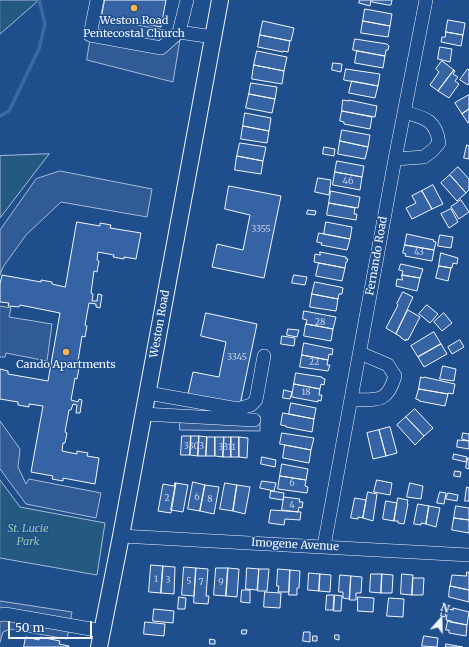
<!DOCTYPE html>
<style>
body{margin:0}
#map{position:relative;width:469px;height:647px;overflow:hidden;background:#1f4e8c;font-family:Merriweather,serif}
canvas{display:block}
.north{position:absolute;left:421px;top:599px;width:40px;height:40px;-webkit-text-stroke:3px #1f4e8c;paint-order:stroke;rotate:20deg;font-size:11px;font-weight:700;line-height:16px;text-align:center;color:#f2f6ff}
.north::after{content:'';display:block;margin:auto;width:14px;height:18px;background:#f2f6ff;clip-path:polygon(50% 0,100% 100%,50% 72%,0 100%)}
.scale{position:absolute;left:8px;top:621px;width:84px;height:18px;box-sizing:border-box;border:2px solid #f2f6ff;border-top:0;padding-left:5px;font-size:12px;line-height:14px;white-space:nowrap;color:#f2f6ff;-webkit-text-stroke:3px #1f4e8c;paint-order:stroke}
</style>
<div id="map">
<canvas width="469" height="647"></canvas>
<div class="north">N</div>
<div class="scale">50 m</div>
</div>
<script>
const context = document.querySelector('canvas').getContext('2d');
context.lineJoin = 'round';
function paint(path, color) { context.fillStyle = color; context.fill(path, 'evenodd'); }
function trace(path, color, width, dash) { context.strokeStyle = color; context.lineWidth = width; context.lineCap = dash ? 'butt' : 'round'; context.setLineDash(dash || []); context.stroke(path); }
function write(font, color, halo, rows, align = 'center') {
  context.font = font + ' Merriweather,serif'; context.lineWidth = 3; context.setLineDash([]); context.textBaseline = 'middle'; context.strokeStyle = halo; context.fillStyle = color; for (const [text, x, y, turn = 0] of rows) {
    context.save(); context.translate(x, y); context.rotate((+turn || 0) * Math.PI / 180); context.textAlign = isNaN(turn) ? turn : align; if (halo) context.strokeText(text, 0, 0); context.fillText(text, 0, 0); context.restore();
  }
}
const green = new Path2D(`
 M0 0H39L0 34Z
 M49 154 0 218V156Z
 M0 480 20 507 105 523 97 575 0 558Z`);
const parking = new Path2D(`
 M94 17 181 33 173 82 87 60Z
 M60 171 152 189 147 217 61 202 26 235 3 267 0 275V230L36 179Z
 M0 306 11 308 9 317 52 324 47 361 6 353 5 357H0Z
 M180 414 260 416V431L180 430Z
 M0 421 20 449 18 467 26 484 29 479 101 493 96 518 26 504 0 469Z
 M0 601 72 612 67 639 10 629 3 632 0 642Z`);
const stream = new Path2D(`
 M0 116 9 111 39 49 45 24 39 0`);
const building = new Path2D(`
 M105 0H166L161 27 102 16Z
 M360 0H371L370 6 359 3Z
 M373 0H392L391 5H388L372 2Z
 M365 9 392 14 390 26 363 21Z
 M448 20 465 23 463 35 446 32Z
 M263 21 294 28 291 41 260 35Z
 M363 21 390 26 388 37 361 33Z
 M446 32 463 35 461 46 441 42 442 37H445Z
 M260 35 290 41 288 52 283 51V52L258 47Z
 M355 39 387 44 389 46 388 50H386L385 56 353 50Z
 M440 47 452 49 450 62 438 59Z
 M257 51 287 57 284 71 254 65Z
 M357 51 385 56 383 68 355 63Z
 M442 61 454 70 438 91 430 85 439 72 436 69Z
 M333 63 342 64 341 72 332 70Z
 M254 65 284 71 282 84 252 79Z
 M346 69 380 74 378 86 344 80Z
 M468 69 469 70V83L468 85 460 80Z
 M454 70 455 71 453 74 458 77 455 81 459 84 449 98 438 91Z
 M352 81 378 86 375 98 349 93Z
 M251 83 277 87 275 99 249 94Z
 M249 94 275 99 272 113 246 108Z
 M469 95V109L462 114 455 103Z
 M343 100 349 101V100L377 106 375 117 342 111Z
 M469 109V123H468L462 114Z
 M342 111 372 117 370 129 344 124V122L340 121Z
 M245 113 271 118 269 131 243 126Z
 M243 126 269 131 267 143 241 139Z
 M342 130 370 135 368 147 340 141Z
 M340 141 368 147 365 159 338 154Z
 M240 143 266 147 263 161 237 156Z
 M467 145 469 146V159L464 158Z
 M324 147 335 149 334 156 323 154Z
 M237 156 263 161 261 174 235 170Z
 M337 161 364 166 362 177 335 172Z
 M458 167 469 179V190L466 193 450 175Z
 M335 172 362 177 360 190 333 185Z
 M450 175 466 193 457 201 441 183Z
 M318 178 331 180 329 195 315 192Z
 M433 185 443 204 432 209 422 191Z
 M229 186 281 196 264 278 212 267 217 244 243 250 250 215 225 209Z
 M331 191 360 197 358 208 329 203Z
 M422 191 432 209 412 219 406 208 416 203 412 196Z
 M461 200 469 212 459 219 451 207Z
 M329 203 355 208 354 214H357L356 220 327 215Z
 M451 209 458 222 449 228 441 214Z
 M308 210 316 211 315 215 307 214Z
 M77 222 100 226V223L111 225 110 228 141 233 136 259 124 257V259L113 257 114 255 98 252 97 260 99 261 97 272 94 271 91 293 93 294 92 301H97L98 294 102 295 100 308 96 307V304L89 303 85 325 87 326 85 337 82 336 77 367 79 368 77 379 75 378 71 400 78 402 79 399 82 400 80 413H76L77 405 73 404 71 410H69L65 432 67 433 65 443H63L62 451 77 454V451L88 453 87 456 99 458 95 484 63 478V481L52 479 53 476 31 472 43 406 29 404V407L18 405V402L0 399V369L8 371V374L48 381 60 313 20 305 19 307 8 306 9 303 0 302V284L2 275 41 282V280L52 282V284L65 287Z
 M326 222 352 227 350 239 324 234Z
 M319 233 350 239 347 250 321 245 322 243 317 242Z
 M407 234 434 240 433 241 436 242 434 250 405 245Z
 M440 235 453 237 451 248 438 246Z
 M405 245 434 250 432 261 405 256 406 254 403 253Z
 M320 252 346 257V259H348L347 262H346L345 268 314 262 315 254 320 255Z
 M441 253 458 258 457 264 453 263 452 268 439 266Z
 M319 263 345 268 342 281 316 276Z
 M401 264 423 269 420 278 402 275 403 271 399 270Z
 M439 266 451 268 448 281 436 278Z
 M294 275 307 277 305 285 292 283Z
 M402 275 420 278 417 291 396 286 397 279 402 280Z
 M315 282 340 287 343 288 342 294H339L338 299 312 294Z
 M403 292 413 297 396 334 386 328 398 305 397 304Z
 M312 294 338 299 336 311 310 307Z
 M427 305 438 314 430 323 419 314Z
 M408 310 420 317 408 340 406 339V341L401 338V337L396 334Z
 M304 311 336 317 333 329 306 324 307 320 303 319Z
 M206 313 257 324 240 405 188 394 193 372 219 377 226 342 201 336Z
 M444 313 452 323 442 331 434 322Z
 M306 324 333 329 331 341 304 336Z
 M288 329 299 330 297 337 287 335Z
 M434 332 441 344 418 357 411 346Z
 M282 336 295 338 294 346 281 344Z
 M460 340 464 347 452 354 448 347Z
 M304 343 333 349 332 355 329 354 328 360 302 355Z
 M441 344 447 354 424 367 418 357Z
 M302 355 328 360 327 365H330L328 371 300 367Z
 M443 366 456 369 454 381 440 379Z
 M296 373 322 377V378L325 379 324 385 321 384 320 389 294 384Z
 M421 377 423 378 424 377 455 384 453 394 448 393V394L419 389Z
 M294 384 320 389 319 395H322L321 401 318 400V402L292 397Z
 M419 389 448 394 445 406 419 401V400L416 399Z
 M284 390 292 392 290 399 283 398Z
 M291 403 316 408 314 419 289 414Z
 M415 409 433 428 424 436 406 417Z
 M283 413 314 419 312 432 286 427V426L281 425Z
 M406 417 424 436 415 445 397 425Z
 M390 427 397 453 386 456 379 430Z
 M379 430 386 456 373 459 367 433Z
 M282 433 314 438 311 450 280 444Z
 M463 433 469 434V441L462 439Z
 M182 436H191L190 455H181Z
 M191 436H199L198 456 190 455Z
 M199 436 207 437 206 456H198Z
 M207 437H215V456H206Z
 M215 437H224L223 457 215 456Z
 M224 437H231V457H223Z
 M231 437H239V457H231Z
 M239 437 248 438 247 458 239 457Z
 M458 440 469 441V449L457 447Z
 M285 445 311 450 309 463 283 458Z
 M454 454 467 457 466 462 453 459Z
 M262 457 276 460 275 467 261 464Z
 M468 458H469V469L466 468Z
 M282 464 308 469 306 480 280 476Z
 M455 471 461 472 460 477 454 476Z
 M280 476 306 480 305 486 308 487 307 493 278 489Z
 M377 480 392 483 390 495 374 492Z
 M262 481 276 483 274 491 260 488Z
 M193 482 205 485 200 511 188 509Z
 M175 483H176L171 513 158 511 163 484 174 486Z
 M176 483 188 485 183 512 171 510Z
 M225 483 237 485 233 511 220 509Z
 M410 483 423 486 421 499 407 497Z
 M205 485 219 487 214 514 200 511Z
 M237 485 250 487 245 514 233 511Z
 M467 487 469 488V501H465Z
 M271 491 284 493 283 500 270 498Z
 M368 492 377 494 373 521 363 518Z
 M440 492 446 493 444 504 437 503Z
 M448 493 458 495 457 501 446 499Z
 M284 497 300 499 299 502H303L302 508 299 507 298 512 282 510Z
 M355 498 366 500 363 518 358 517V519L351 518Z
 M398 498 408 500 407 504H408L404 524 398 523V521H394Z
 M386 501 397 503 394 521 383 519Z
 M418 504 429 506 426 524 421 523V525L414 524Z
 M429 506 440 508 436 527 426 524Z
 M456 506 469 508V520L454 518Z
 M271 510 301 512 300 520 285 519 284 525 269 523Z
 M454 518 469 520V533L452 530Z
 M151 565 163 566 161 593 149 592Z
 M163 566 175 567 174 594 161 593Z
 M184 567 196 568 194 596 182 595Z
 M196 568 208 569 206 596H209L208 604 194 603Z
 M216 568H228L226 596 214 595Z
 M228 568 239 569 237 597 226 596Z
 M247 568 259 569 257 590 246 589Z
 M259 569H269L267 591H258Z
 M278 569 290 570 289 592H278L279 586H277Z
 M290 570 300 571 299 588H297V595H289Z
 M467 572H469V590L450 586 452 575 466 576Z
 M309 573 320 574 319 591 308 590Z
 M320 574 331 575 330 592 319 591Z
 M371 574H382L381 593 370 592Z
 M382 574 393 575 392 593H381Z
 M402 574 413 575 412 595 401 594Z
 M340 575 351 576 349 599 343 598V592H339Z
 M351 576 362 577 361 593H356V600H350Z
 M413 578H424L423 595H412Z
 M450 586 469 590V602L449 597Z
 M242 590H250V603L241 602Z
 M265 592 281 593 280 608 264 607Z
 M327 595H334L333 610H326Z
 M335 595 342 596 341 611H334Z
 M179 597 186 598 185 609H178Z
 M358 597 374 598 373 612 358 611Z
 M389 598 404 599 403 617 387 616Z
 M453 608 469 612 467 625 450 622 451 621 446 620 448 609 453 610Z
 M154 609 174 611 173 623 153 621Z
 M442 611 446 612 445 617 441 616Z
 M448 621 467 625 466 636 449 633V630H446Z
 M145 622 165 624 164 636 144 634Z
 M242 630H247L246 634H242Z
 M304 632H310V642L303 641Z
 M335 635H339V640L335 639Z
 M313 636H317V641H313Z
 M424 636 438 638 437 647 422 646Z
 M26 637 39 640 40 637 60 641 59 644 69 646V647H24Z
 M210 639 215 640V644H210Z
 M446 644 463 647H446Z`);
const minor = new Path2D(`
 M97 0 90 35 161 48 179 32 187 0
 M179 32 213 37
 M395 159 424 157 433 150 439 143C436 119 424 118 404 112
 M148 393 238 409 251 405 256 400 264 356
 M352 400C377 399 387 404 395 376L388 365 360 353
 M143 414 254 420
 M121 536 469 555
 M324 546 395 159 426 0
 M0 615 5 614 102 631`);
const major = new Path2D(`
 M99 647 121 536 220 0`);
const markers = [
 [134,8,4,"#ffb74d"],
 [66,352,4,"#ffb74d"]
];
const numberNames = [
 ["46",348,181],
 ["3355",261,229],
 ["43",419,252],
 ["28",320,322],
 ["3345",237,357],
 ["22",314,362],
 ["18",306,392],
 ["3303",194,446],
 ["3311",227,447],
 ["6",292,483],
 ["6",197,497],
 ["2",167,498],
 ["8",210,499],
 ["4",292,505],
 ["1",156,579],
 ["3",168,580],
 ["5",189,581],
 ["7",201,582],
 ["9",221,582]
];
const poiNames = [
 ["Weston Road",134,21],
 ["Pentecostal Church",134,34],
 ["Cando Apartments",66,365]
];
const streetNames = [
 ["Fernando Road",377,256,-80],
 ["Weston Road",160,324,-80],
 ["Imogene Avenue",295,545,3]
];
const parkNames = [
 ["St. Lucie",28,529],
 ["Park",28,542]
];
paint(green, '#245a82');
trace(green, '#a8bbd7', 1);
paint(parking, '#305b95');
trace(parking, '#a8bbd7', 1);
trace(stream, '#3b69a3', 3.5);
paint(building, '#3563a3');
trace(building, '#f2f6ff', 1);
trace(minor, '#f2f6ff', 14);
trace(major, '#f2f6ff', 18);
trace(minor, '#1f4e8c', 13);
trace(major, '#1f4e8c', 16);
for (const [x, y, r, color] of markers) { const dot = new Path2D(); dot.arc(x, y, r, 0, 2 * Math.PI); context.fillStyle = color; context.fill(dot); trace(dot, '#1f4e8c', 1.5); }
write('9px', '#c3d1e8', null, numberNames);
write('11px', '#f2f6ff', '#1f4e8c', poiNames);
write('11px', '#f2f6ff', '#1f4e8c', streetNames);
write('italic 11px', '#97c8a6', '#1f4e8c', parkNames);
</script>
